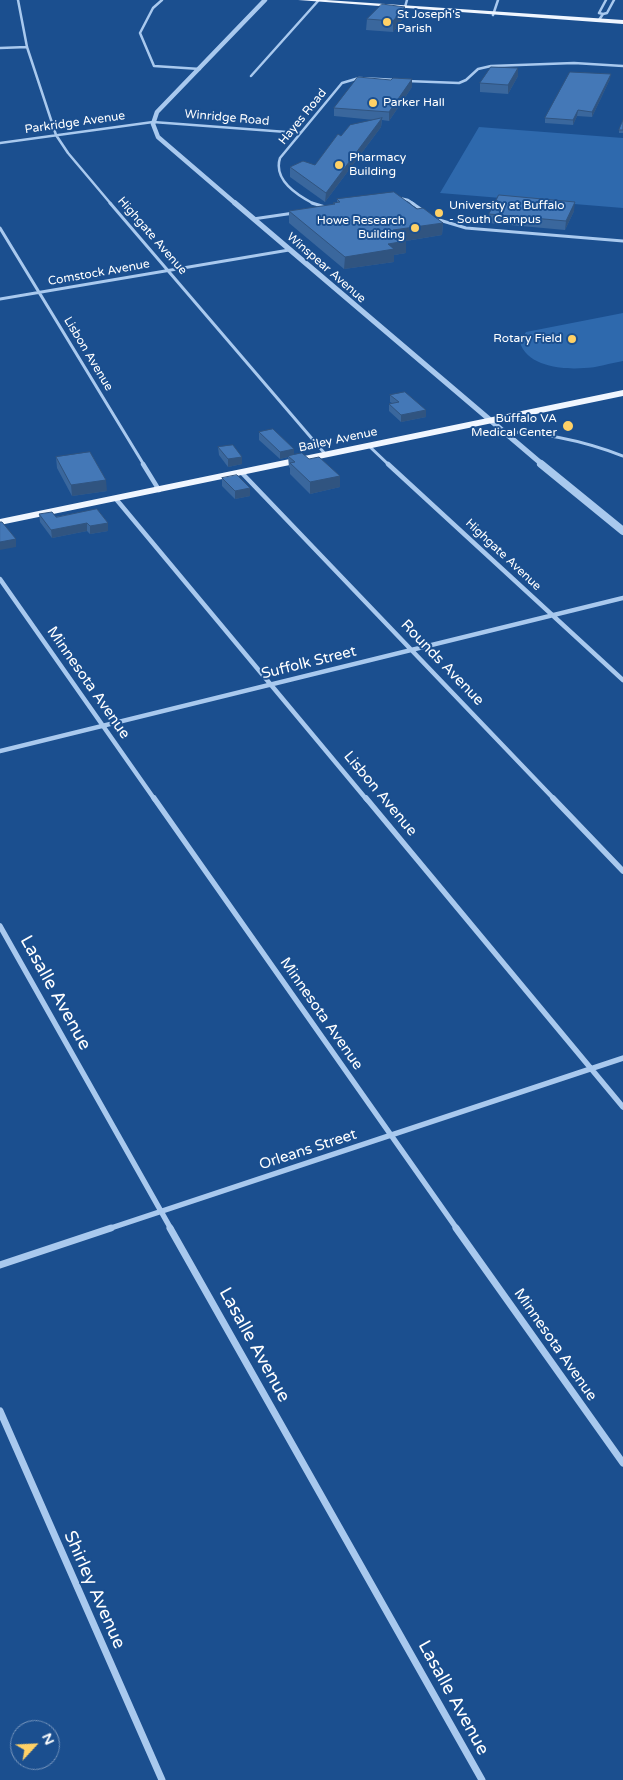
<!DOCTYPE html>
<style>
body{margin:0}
#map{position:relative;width:623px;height:1780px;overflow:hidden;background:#1b4f8f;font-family:"Varela Round",sans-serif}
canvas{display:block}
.north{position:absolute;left:10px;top:1720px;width:50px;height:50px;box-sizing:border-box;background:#1b4f8f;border:1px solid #7695bc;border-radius:50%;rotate:65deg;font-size:14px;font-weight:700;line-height:20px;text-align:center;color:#fff}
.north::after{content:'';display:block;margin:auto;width:18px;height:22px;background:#ffd166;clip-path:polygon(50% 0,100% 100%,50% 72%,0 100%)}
</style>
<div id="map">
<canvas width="623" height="1780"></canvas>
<div class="north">N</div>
</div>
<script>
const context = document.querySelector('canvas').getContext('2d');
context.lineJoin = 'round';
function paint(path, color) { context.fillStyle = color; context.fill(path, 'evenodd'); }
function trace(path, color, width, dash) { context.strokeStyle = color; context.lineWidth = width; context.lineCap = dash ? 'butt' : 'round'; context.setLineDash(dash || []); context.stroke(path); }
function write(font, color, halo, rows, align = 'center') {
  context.font = font + ' "Varela Round",sans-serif'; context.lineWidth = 4; context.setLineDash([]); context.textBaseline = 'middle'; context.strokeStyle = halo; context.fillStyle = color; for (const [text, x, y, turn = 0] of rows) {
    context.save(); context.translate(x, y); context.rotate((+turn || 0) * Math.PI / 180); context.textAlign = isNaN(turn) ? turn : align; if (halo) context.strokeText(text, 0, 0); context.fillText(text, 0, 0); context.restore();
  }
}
const green = new Path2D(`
 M479 127 623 138V208L440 193Z
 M623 313V361C610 363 597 368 584 368 563 370 526 366 520 342L526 332Z`);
const minorFar4 = new Path2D(`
 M18 0 27 47 56 135 68 153 111 204
 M162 0 153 8 140 33 154 66 200 69
 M405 7 407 0
 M603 14 599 13 606 0
 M493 15 498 0
 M599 20 603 14 607 13 614 0
 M0 48 27 47
 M251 76 318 1
 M407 81 459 83 466 80 478 69 491 66 574 63 623 66
 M0 143 153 122 300 133
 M395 197 408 200 414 204
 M314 204C297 195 273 180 280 158L342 83 359 78 398 80`);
const minorFar3 = new Path2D(`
 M110 203 326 455
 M312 203 325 207
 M412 203 425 212
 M253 219 294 213
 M436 219 466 228 623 241
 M0 228 144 465
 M0 299 289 250
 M502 432C544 432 584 441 623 456
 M369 446 389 465`);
const minorFar2 = new Path2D(`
 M143 464 159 490
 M388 464 623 680
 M242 473 555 800
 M116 499 367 800
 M0 579 155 800
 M0 751 623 598`);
const minorFar1 = new Path2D(`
 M154 798 457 1229
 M366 798 623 1107
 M553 798 623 871
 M0 926 171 1229
 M108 1229 623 1058`);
const minor = new Path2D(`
 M170 1228 482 1780
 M456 1228 623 1463
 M0 1265 111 1228
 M0 1411 162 1780`);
const tertiaryFar2 = new Path2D(`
 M236 204 158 137 153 124 157 112 265 0`);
const tertiaryFar1 = new Path2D(`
 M235 203 543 465`);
const tertiary = new Path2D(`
 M541 464 623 531`);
const primary = new Path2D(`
 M298 0H326L623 20V24Z
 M623 390V396L0 525V519Z`);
const wall = new Path2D(`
 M404 17 393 32 366 30 367 19Z
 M518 68V76L508 94 480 92V83Z
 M610 79 592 117 577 116 573 125 545 123V118Z
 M412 87 389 121 382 120 381 127 325 202 290 177V167L315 165 341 136 374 120 334 116V108Z
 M623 120V133H619V130Z
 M337 199 417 209 443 223 442 235 406 241V253L394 255V262L344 269 289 223V211L333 205V203L337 202Z
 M574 211 565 230 488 223 489 214Z
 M390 395 426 410V417L401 422 389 411V404L392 403 390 402Z
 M259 432 294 455 340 487 310 494 290 474V468L289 467 288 457 280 459 259 440Z
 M218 447 242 464 228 467 219 455Z
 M56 457 107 491 72 496 57 468Z
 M222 478 250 488V496L235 499 222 486Z
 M97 509 108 531 90 534 87 531 52 538 40 522 39 514 56 517Z`);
const shadedWall = new Path2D(`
 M405 7 404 17 393 32V21Z
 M518 68V76L508 94V85Z
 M611 74 610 79 592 117V112Z
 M412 79V87L389 121V112Z
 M578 110 577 116 573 125V120Z
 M382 118 381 127 325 202 326 193Z
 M575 202 574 211 565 230 566 221Z
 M443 223 442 235 393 243V230Z
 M406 241V253L394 255V262L344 269 345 257 388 244Z
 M426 410V417L401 422V415Z
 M294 449V456H288V457L280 459V452Z
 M242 457V464L228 467V459Z
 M340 476V487L310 494V482Z
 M106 480 107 491 72 496 71 485Z
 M250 488V496L235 499V491Z
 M87 523V531L52 538 51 530Z
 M108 523V531L90 534V526Z
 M16 539V547L0 550V542Z`);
const building = new Path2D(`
 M382 4 405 7 393 21 367 19Z
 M491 67 518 68 508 85 480 83Z
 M570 72 611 74 592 112 578 110 573 120 545 118Z
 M358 77 391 80 393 78 412 79 389 112 334 108Z
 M382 118 326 193 290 167 303 161 315 165 338 134 341 136 350 125Z
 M623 120V130H619Z
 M394 192 417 209 423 208 443 223 393 230 406 241 388 244 394 249 345 257 289 211 335 204 333 203 340 202 337 199Z
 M499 195 575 202 566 221 489 214Z
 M405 392 426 410 401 415 389 404 399 402 390 395Z
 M273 429 294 449 280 452 259 432Z
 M233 445 242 457 228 459 218 447Z
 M90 452 106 480 71 485 56 457Z
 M302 453 309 459 319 457 340 476 310 482 290 463 295 462 288 456Z
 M237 475 250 488 235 491 222 478Z
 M97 509 108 523 90 526 87 523 51 530 39 514 52 512 56 517Z
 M0 522H2L16 539 0 542Z`);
const markers = [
 [387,22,5,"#ffd166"],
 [373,103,5,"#ffd166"],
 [339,165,5,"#ffd166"],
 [439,213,5,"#ffd166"],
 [415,228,5,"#ffd166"],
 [572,339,5,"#ffd166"],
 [568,426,6,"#ffd166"]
];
const farPoinames = [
 ["St Joseph's",397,15],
 ["Parish",397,29],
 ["Parker Hall",383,103],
 ["Pharmacy",349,158],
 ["Building",349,172],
 ["University at Buffalo",449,206],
 ["- South Campus",449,220],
 ["Howe Research",405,221,"right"],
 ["Building",405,235,"right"],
 ["Rotary Field",562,339,"right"],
 ["Buffalo VA",557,419,"right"],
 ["Medical Center",557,433,"right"]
];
const farStreetnames = [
 ["Hayes Road",303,117,-51],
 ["Winridge Road",227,118,5],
 ["Parkridge Avenue",75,123,-8],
 ["Highgate Avenue",152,236,49],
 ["Winspear Avenue",326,268,41],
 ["Comstock Avenue",99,273,-10],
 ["Lisbon Avenue",88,354,59],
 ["Bailey Avenue",338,440,-12],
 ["Highgate Avenue",503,555,43]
];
const streetNames = [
 ["Suffolk Street",309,663,-14],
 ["Rounds Avenue",442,663,46],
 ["Minnesota Avenue",88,683,55],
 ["Lisbon Avenue",380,794,50],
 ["Minnesota Avenue",321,1014,55],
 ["Orleans Street",308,1150,-18],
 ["Minnesota Avenue",555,1345,55]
];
const nearStreetnames = [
 ["Lasalle Avenue",55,993,61],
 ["Lasalle Avenue",254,1345,61],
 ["Shirley Avenue",94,1590,66],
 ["Lasalle Avenue",453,1698,61]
];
paint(green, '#2e69ad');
trace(minorFar4, '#a9c9ee', 2.5);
trace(minorFar3, '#a9c9ee', 3);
trace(minorFar2, '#a9c9ee', 4.5);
trace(minorFar1, '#a9c9ee', 5.5);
trace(minor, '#a9c9ee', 7);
trace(tertiaryFar2, '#a9c9ee', 4.5);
trace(tertiaryFar1, '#a9c9ee', 5.5);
trace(tertiary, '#a9c9ee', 8);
paint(primary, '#f0f6ff');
paint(wall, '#3a679d');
paint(shadedWall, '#305480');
paint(building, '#4478b7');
trace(building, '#305480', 1);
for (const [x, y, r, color] of markers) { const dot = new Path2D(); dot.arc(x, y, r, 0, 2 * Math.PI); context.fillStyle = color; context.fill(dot); trace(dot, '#1b4f8f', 2); }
write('12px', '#fff', '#1b4f8f', farPoinames, 'left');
write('12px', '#fff', '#1b4f8f', farStreetnames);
write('15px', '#fff', '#1b4f8f', streetNames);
write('18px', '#fff', '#1b4f8f', nearStreetnames);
</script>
